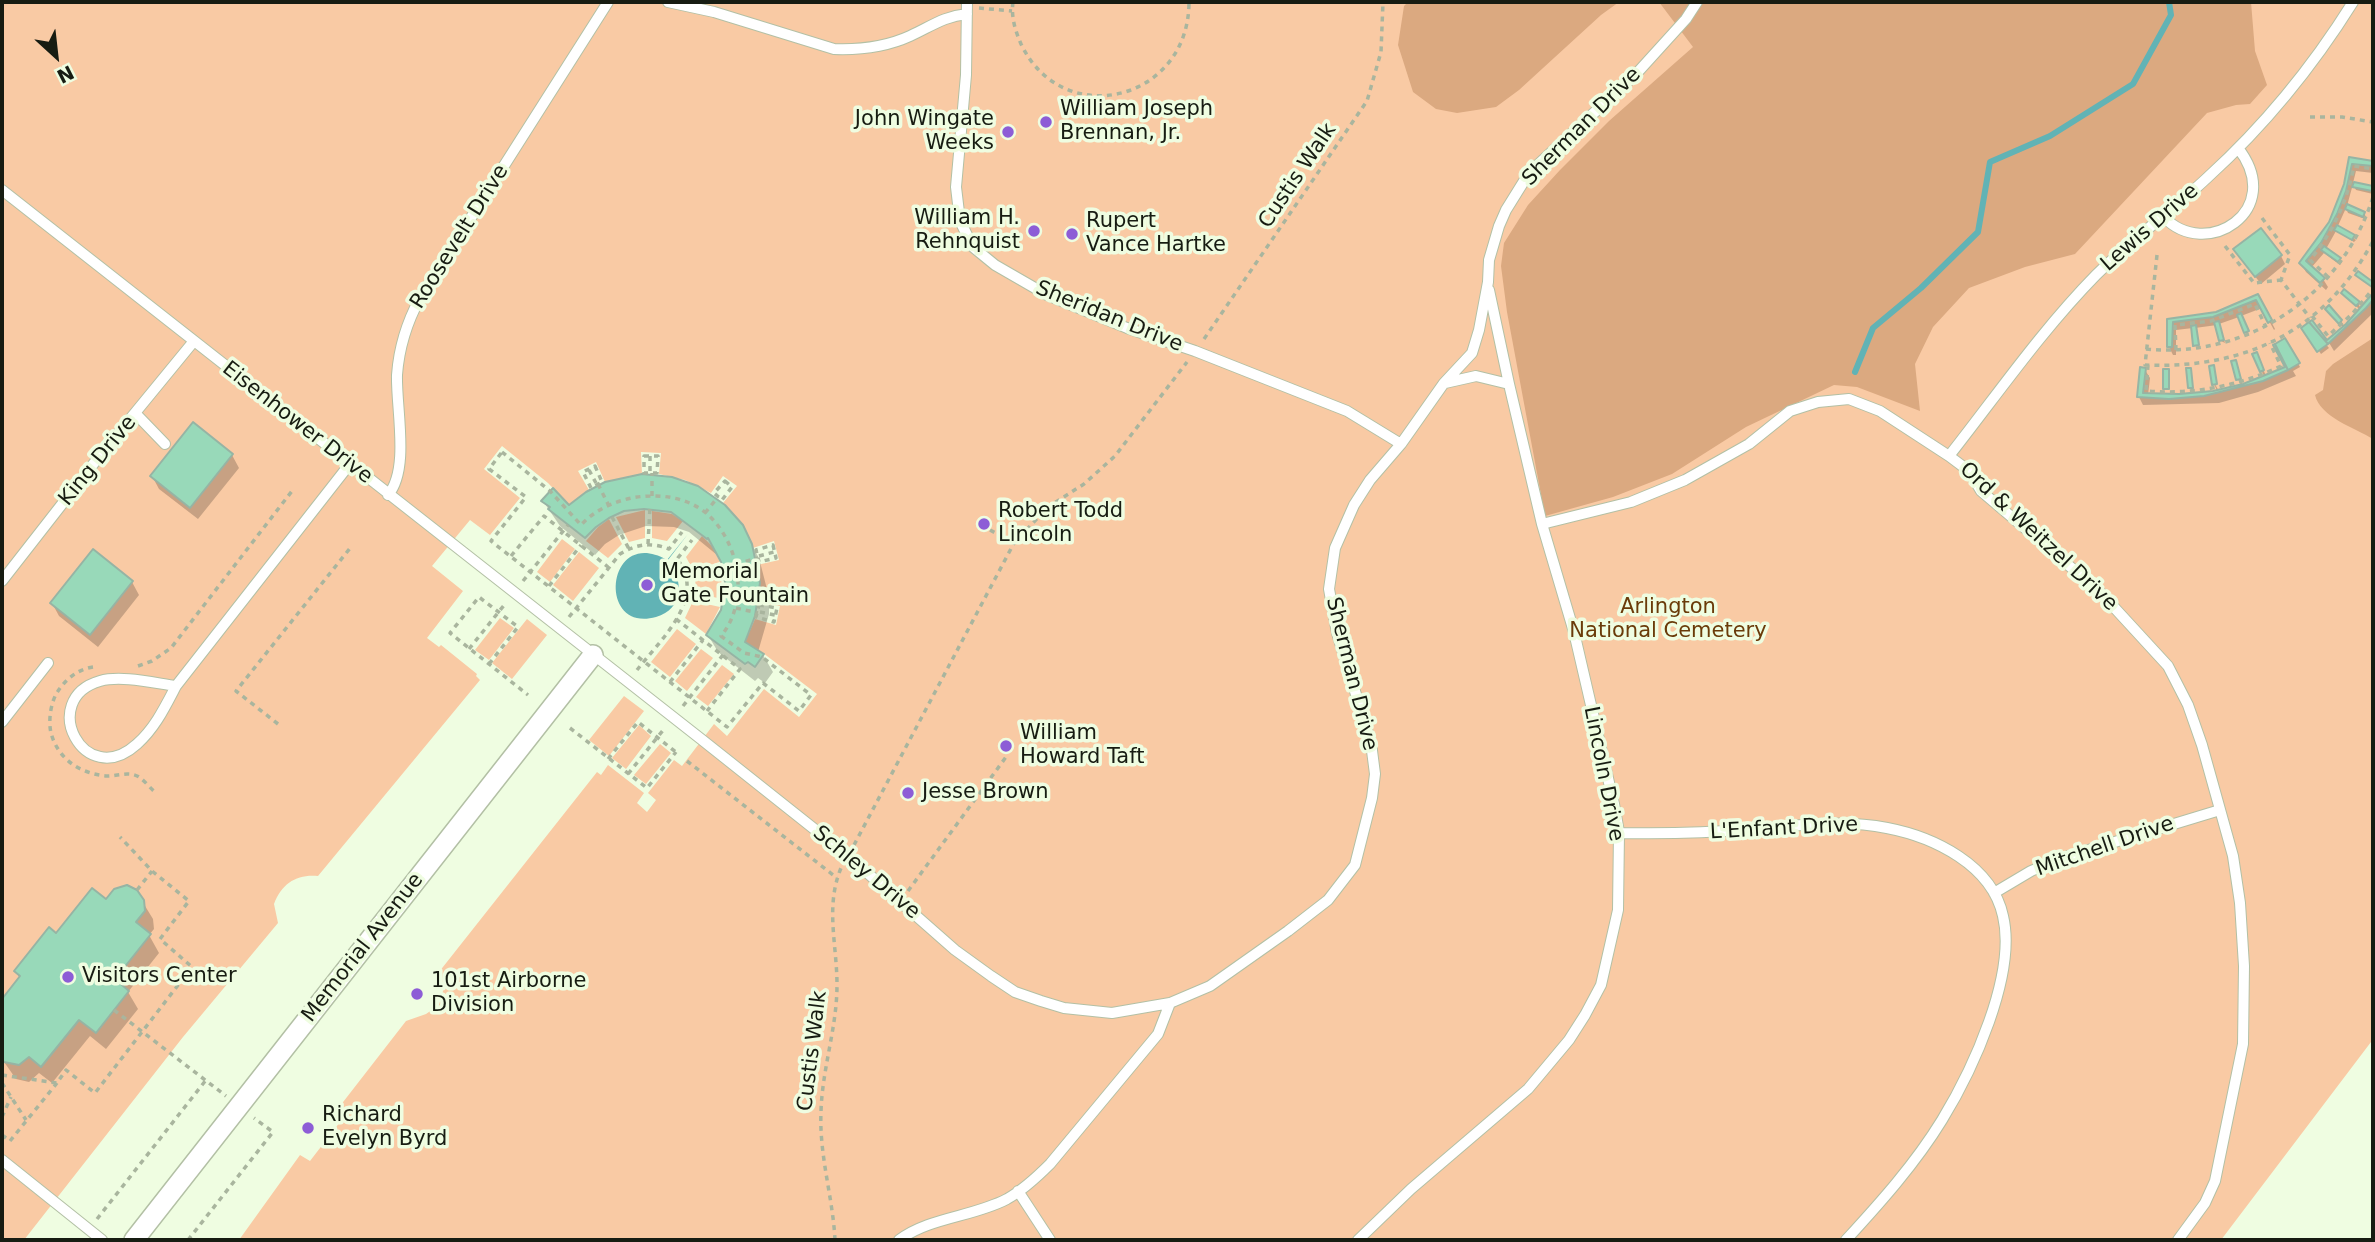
<!DOCTYPE html>
<style>
body{margin:0}
#map{position:relative;width:2375px;height:1242px;overflow:hidden;background:#effde1;font-family:"DejaVu Sans",sans-serif}
canvas{display:block}
.frame{position:absolute;inset:0;border:4px solid #171c12;pointer-events:none}
.north{position:absolute;left:21px;top:21px;width:70px;height:70px;-webkit-text-stroke:5px #effde1;paint-order:stroke;rotate:153deg;font-size:19px;font-weight:700;line-height:28px;text-align:center;color:#171c12}
.north::after{content:'';display:block;margin:auto;width:24px;height:32px;background:#171c12;clip-path:polygon(50% 0,100% 100%,50% 72%,0 100%)}
</style>
<div id="map">
<canvas width="2375" height="1242"></canvas>
<div class="frame"></div>
<div class="north">N</div>
</div>
<script>
const context = document.querySelector('canvas').getContext('2d');
context.lineJoin = 'round';
function paint(path, color) { context.fillStyle = color; context.fill(path, 'evenodd'); }
function trace(path, color, width, dash) { context.strokeStyle = color; context.lineWidth = width; context.lineCap = dash ? 'butt' : 'round'; context.setLineDash(dash || []); context.stroke(path); }
function write(font, color, halo, rows, align = 'center') {
  context.font = font + ' "DejaVu Sans",sans-serif'; context.lineWidth = 7; context.setLineDash([]); context.textBaseline = 'middle'; context.strokeStyle = halo; context.fillStyle = color; for (const [text, x, y, turn = 0] of rows) {
    context.save(); context.translate(x, y); context.rotate((+turn || 0) * Math.PI / 180); context.textAlign = isNaN(turn) ? turn : align; if (halo) context.strokeText(text, 0, 0); context.fillText(text, 0, 0); context.restore();
  }
}
const green = new Path2D(`
 M2 2H2373V1019L2371 1042 2221 1240H239L300 1155 310 1161 340 1122 333 1115 406 1021 426 1014 439 1005 443 991 439 972 597 772 601 775 608 765 644 793 637 803 647 812 656 800 648 793 674 760 682 766 714 724 727 736 764 689 799 717 817 694 763 653 745 642 755 619 776 625 780 606 759 603 760 583 757 565 779 560 774 541 753 548 743 525 723 503 737 486 723 476 711 493 685 480 659 474 661 453 641 452 642 474 605 482 596 462 578 471 589 490 569 505 548 483 502 446 484 469 520 498 490 535 470 520 432 566 463 591 427 638 439 647 441 645 477 674 476 676 480 680 318 876C297 874 282 883 274 904L278 923 183 1037 24 1240H2Z
 M645 510V538L629 542 616 517Z
 M652 511 672 514 683 521 667 541 652 538Z
 M609 519 622 544 608 558 586 541 598 527Z
 M702 536 712 546 720 562 693 570 686 557Z
 M562 539 575 549 550 582 537 572Z
 M579 552 599 568 573 601 553 585Z
 M721 570 722 599 696 593 695 577Z
 M693 601 720 607 706 634 685 618Z
 M500 618 514 628 489 660 475 650Z
 M527 619 547 635 512 679 492 663Z
 M677 629 696 644 670 677 651 662Z
 M701 649 713 658 687 691 675 681Z
 M722 665 734 674 708 706 696 697Z
 M624 696 644 711 609 756 589 740Z
 M639 725 651 736 626 769 612 758Z
 M660 744 671 753 646 784 634 775Z`);
const forest = new Path2D(`
 M1408 2H1619L1601 15 1519 90 1496 107 1457 113 1436 109 1413 92 1398 45 1404 6Z
 M1659 2H2251L2255 51 2267 85 2250 104 2236 105 2207 113 2075 254 2025 267 1969 288 1933 327 1915 364 1920 411 1857 387 1834 385 1746 427 1672 474 1613 497 1545 516 1507 312 1501 266 1504 243 1528 205 1560 170 1609 121 1693 47Z
 M2373 338V439C2355 428 2320 417 2315 395L2323 390 2326 371 2333 364Z`);
const water = new Path2D(`
 M688 534 668 560C684 580 684 609 656 617 596 634 606 525 667 560Z`);
const shadow = new Path2D(`
 M2350 159 2373 162V173L2356 171 2353 183 2372 188 2373 194 2356 190 2353 184 2347 206 2364 213 2366 217 2365 219 2348 213 2346 208 2337 228 2356 240 2354 242 2336 231 2326 249 2342 262 2340 265 2324 253 2311 268 2323 279 2328 287 2326 290 2306 272 2301 263 2330 222 2345 184Z
 M2281 256 2285 264 2261 284 2240 257Z
 M2343 293 2358 303 2361 309 2373 296V313L2334 351 2328 341 2344 328 2329 313 2341 321 2345 327 2360 310Z
 M2258 296 2275 329 2274 330 2262 308 2241 316 2249 335 2248 336 2239 317 2219 324 2225 343 2221 341 2217 325 2195 328 2200 348 2195 345 2193 328 2176 330V355H2173L2169 347V320L2217 313Z
 M2309 324 2329 348 2321 354 2304 328Z
 M2285 340 2300 367 2293 371 2296 376 2258 392 2219 403 2143 405 2139 397 2142 369 2145 370 2150 378 2148 395 2169 396 2193 393 2190 388V370L2194 393 2217 391 2213 381 2219 391 2241 385 2238 379 2237 365 2242 384 2264 376 2254 355 2258 357 2266 376 2288 368Z
 M232 455 239 468 198 519 159 489 152 476Z
 M587 493 738 522 759 558 769 597V614L758 652 763 655 773 672 765 683 758 678 755 681 718 652 708 635 720 616 725 600V566L719 554 717 555 689 532 674 527 646 526 619 535 605 544 595 555 560 526 543 501 569 508Z
 M93 552 132 582 139 595 98 647 59 616 52 603Z
 M106 901H142L153 919 154 929 149 935 159 953 128 992 138 1009 106 1049 90 1036 52 1083 39 1073 29 1082 16 1079 2 1059V1002L20 979 16 971 56 935Z`);
const stream = new Path2D(`
 M1855 372 1873 328 1921 288 1978 232 1990 162 2050 136 2133 84 2171 15 2169 2`);
const building = new Path2D(`
 M2349 157 2373 161V166L2352 164 2346 191 2337 214 2321 243 2306 261 2325 278 2320 283 2299 263 2329 222 2344 184Z
 M2354 182 2373 186 2372 191 2352 187Z
 M2347 204 2365 212 2363 217 2345 209Z
 M2337 225 2355 235 2352 240 2334 230Z
 M2261 228 2282 255 2255 277 2233 249Z
 M2324 246 2341 258 2338 262 2321 250Z
 M2358 271 2373 282 2372 287 2355 275Z
 M2344 289 2360 302 2356 306 2341 293Z
 M2373 293V300L2366 308 2328 344 2309 322 2312 320 2327 340 2346 324Z
 M2258 294 2272 320 2268 323 2256 300 2213 317 2173 322 2172 347H2167V319L2216 312Z
 M2329 305 2342 320 2339 324 2325 309Z
 M2241 313 2249 331 2244 333 2237 315Z
 M2219 321 2224 340 2219 341 2214 322Z
 M2309 322 2328 344 2317 352 2301 328Z
 M2196 325 2199 345 2193 346 2191 326Z
 M2285 338 2300 363 2288 370 2275 344Z
 M2275 344 2288 370 2263 381 2204 396 2169 399 2137 397 2140 367 2146 368 2143 393 2179 394 2213 391 2243 384 2285 367 2273 345Z
 M2257 352 2264 370 2260 372 2252 354Z
 M2236 360 2241 379 2236 380 2231 361Z
 M2214 365 2217 384 2212 385 2209 366Z
 M2186 368H2191L2193 388H2188Z
 M2163 369H2169V389H2163Z
 M193 422 233 454 190 508 150 476Z
 M642 474 672 477 698 486 725 505 743 525 752 544 760 583 755 616 745 642 764 654 755 667 748 662 745 664 706 635 721 610 725 582 721 562 708 538 707 539 671 512 644 509 624 511 609 518 596 527 585 538 548 509 550 507 541 501 553 488 569 505 586 492 605 482Z
 M93 549 133 581 90 635 50 603Z
 M127 885 137 890 144 900 145 911 136 922 151 934 115 979 129 991 96 1033 79 1020 41 1067 29 1057 19 1065 4 1062 2 1059V999L20 976 14 971 49 927 56 933 92 888 106 899 114 889Z`);
const path = new Path2D(`
 M1013 2C1011 17 1015 30 1021 44 1063 132 1189 101 1189 2
 M979 8 1012 11
 M2310 117H2342L2373 122
 M2262 218 2290 255 2281 280 2310 318
 M2225 246 2254 283 2281 280
 M2157 255 2145 365C2245 369 2324 332 2373 241
 M2328 277 2310 260C2333 232 2347 202 2354 166L2373 169
 M2312 316 2328 336 2352 314 2373 289
 M1204 339 1367 101 1381 52 1383 2
 M2146 349C2249 359 2342 295 2373 197
 M2176 350 2175 325 2211 321 2255 304 2266 327
 M2148 365 2146 391C2191 395 2240 386 2281 366L2270 343
 M502 452 550 491 581 525C610 493 672 485 706 513 740 542 750 601 721 636L744 653 762 657 811 695 799 711 763 683 727 727 491 541 526 497 489 469Z
 M644 456H658L657 473H644Z
 M595 466 602 482 591 488 583 472Z
 M589 470 596 483
 M650 471V456
 M725 481 732 487 722 500 714 493Z
 M598 484 608 504
 M652 496V473
 M705 513 718 497
 M612 517 629 549
 M990 530 1014 543
 M648 544 650 506
 M773 545 776 558 759 562 756 550Z
 M511 556 544 516 608 567
 M759 556 774 552
 M736 564 758 558
 M686 576 725 566
 M523 581 568 525
 M549 586 581 545
 M688 595 723 603
 M759 605 777 608 774 622 756 617Z
 M736 608 758 613
 M760 612 775 615
 M569 617 620 554C636 544 651 542 669 549L682 532
 M676 619 740 669 707 711
 M469 649 505 604
 M489 664 518 627 479 597 450 633 528 695
 M138 666 152 661 171 648 292 491
 M93 667C78 669 66 679 58 691 51 701 48 720 51 733 58 759 80 774 107 776 118 776 129 771 139 777 145 781 150 788 155 792
 M637 670C660 640 708 598 677 559L692 540
 M670 682 703 640
 M683 706 726 651
 M278 724 236 691 351 547
 M570 728 647 788 676 752
 M608 759 638 722 677 753
 M687 761 837 878
 M628 774 664 729
 M854 845 1014 543 1048 507 1084 484 1115 456 1187 362
 M137 890 152 871
 M908 891 1006 757
 M114 1010 226 1096
 M2 1075 57 1083 66 1070 95 1093 192 967 160 939 189 901 152 871 120 837
 M2 1083 26 1120
 M2 1117 11 1097
 M2 1135 10 1141 57 1083
 M97 1219 206 1080
 M188 1240 273 1132 254 1118
 M835 1240C833 1198 819 1155 821 1112 822 1069 837 1028 837 985 837 944 825 907 841 868`);
const service = new Path2D(`
 M668 2 714 12 834 49C861 50 886 47 910 36 930 27 944 16 967 14
 M967 2 966 75 956 187 960 221 973 247 995 265 1047 295 1127 328 1195 351 1347 411 1401 444
 M2 190 701 739 847 855 955 950 991 976 1015 992 1041 1001 1064 1008 1112 1013 1170 1003 1210 986 1288 931 1328 900 1355 865 1372 798 1375 774 1371 743 1337 633 1329 589 1335 548 1354 505 1370 480 1401 444 1444 383 1472 353 1479 330 1488 282 1489 260 1499 226 1506 210 1529 173 1637 73 1686 19 1697 2
 M2164 217C2205 261 2287 211 2238 148
 M1445 383 1476 376 1509 384
 M136 414 165 444
 M1949 456C1997 395 2042 330 2096 275 2131 240 2172 211 2208 177 2264 126 2313 66 2353 2
 M388 495C410 469 396 409 397 375 399 347 407 322 420 298L608 2
 M1542 524 1631 502 1685 480 1749 444 1790 411 1818 402 1849 399 1880 411 1949 456 1969 471 1981 491 2100 592 2168 666 2188 705 2202 745 2233 856 2240 903 2244 966 2243 1044 2215 1181 2205 1203 2178 1240
 M2 581 98 458 194 341
 M176 686C154 683 121 675 100 681 37 699 84 792 137 744 155 728 165 707 176 686L349 465
 M2 722 48 663
 M1618 833C1662 834 1706 833 1750 829 1796 826 1842 819 1887 828 1934 837 1992 865 2003 916 2017 975 1972 1071 1942 1120 1915 1164 1880 1203 1846 1240
 M1994 893 2031 871 2062 858 2220 810
 M2 1160 102 1240
 M1018 1191 1050 1240
 M899 1240C930 1217 973 1217 1007 1199 1023 1190 1037 1177 1050 1164L1158 1034 1170 1003
 M1358 1240 1411 1189 1528 1089 1569 1040 1585 1015 1601 985 1618 910 1619 832 1614 804 1574 632 1542 524 1509 384 1489 290`);
const minor = new Path2D(`
 M134 1240 593 655`);
const markers = [
 [1046,122,7,"#8d5dd6"],
 [1008,132,7,"#8d5dd6"],
 [1034,231,7,"#8d5dd6"],
 [1072,234,7,"#8d5dd6"],
 [984,524,7,"#8d5dd6"],
 [647,585,7,"#8d5dd6"],
 [1006,746,7,"#8d5dd6"],
 [908,793,7,"#8d5dd6"],
 [68,977,7,"#8d5dd6"],
 [417,994,7,"#8d5dd6"],
 [308,1128,7,"#8d5dd6"]
];
const poiNames = [
 ["William Joseph",1060,110],
 ["Brennan, Jr.",1060,134],
 ["John Wingate",994,120,"right"],
 ["Weeks",994,144,"right"],
 ["William H.",1020,219,"right"],
 ["Rehnquist",1020,243,"right"],
 ["Rupert",1086,222],
 ["Vance Hartke",1086,246],
 ["Robert Todd",998,512],
 ["Lincoln",998,536],
 ["Memorial",661,573],
 ["Gate Fountain",661,597],
 ["William",1020,734],
 ["Howard Taft",1020,758],
 ["Jesse Brown",922,793],
 ["Visitors Center",82,977],
 ["101st Airborne",431,982],
 ["Division",431,1006],
 ["Richard",322,1116],
 ["Evelyn Byrd",322,1140]
];
const streetNames = [
 ["Sherman Drive",1582,127,-45],
 ["Custis Walk",1298,176,-56],
 ["Lewis Drive",2150,228,-41],
 ["Roosevelt Drive",460,237,-58],
 ["Sheridan Drive",1109,317,22],
 ["Eisenhower Drive",297,423,38],
 ["King Drive",98,461,-51],
 ["Ord & Weitzel Drive",2038,537,43],
 ["Sherman Drive",1351,674,76],
 ["Lincoln Drive",1603,774,79],
 ["L'Enfant Drive",1784,829,-3],
 ["Mitchell Drive",2105,847,-19],
 ["Schley Drive",866,873,40],
 ["Memorial Avenue",363,948,-52],
 ["Custis Walk",813,1051,-83]
];
const parkNames = [
 ["Arlington",1668,608],
 ["National Cemetery",1668,632]
];
paint(green, '#f9caa4');
paint(forest, '#dba980');
paint(water, '#61b3b5');
paint(shadow, '#0003');
trace(stream, '#61b3b5', 6);
paint(building, '#98d9b9');
trace(building, '#96b4a4', 2);
trace(service, '#b3c0a5', 12);
trace(minor, '#b3c0a5', 22);
trace(path, '#a9b59e', 3.5, [5, 5]);
trace(service, '#fff', 10);
trace(minor, '#fff', 19);
for (const [x, y, r, color] of markers) { const dot = new Path2D(); dot.arc(x, y, r, 0, 2 * Math.PI); context.fillStyle = color; context.fill(dot); trace(dot, '#effde1', 2.5); }
write('21px', '#171c12', '#effde1', poiNames, 'left');
write('21px', '#171c12', '#effde1', streetNames);
write('21px', '#6a3b09', '#effde1', parkNames);
</script>
